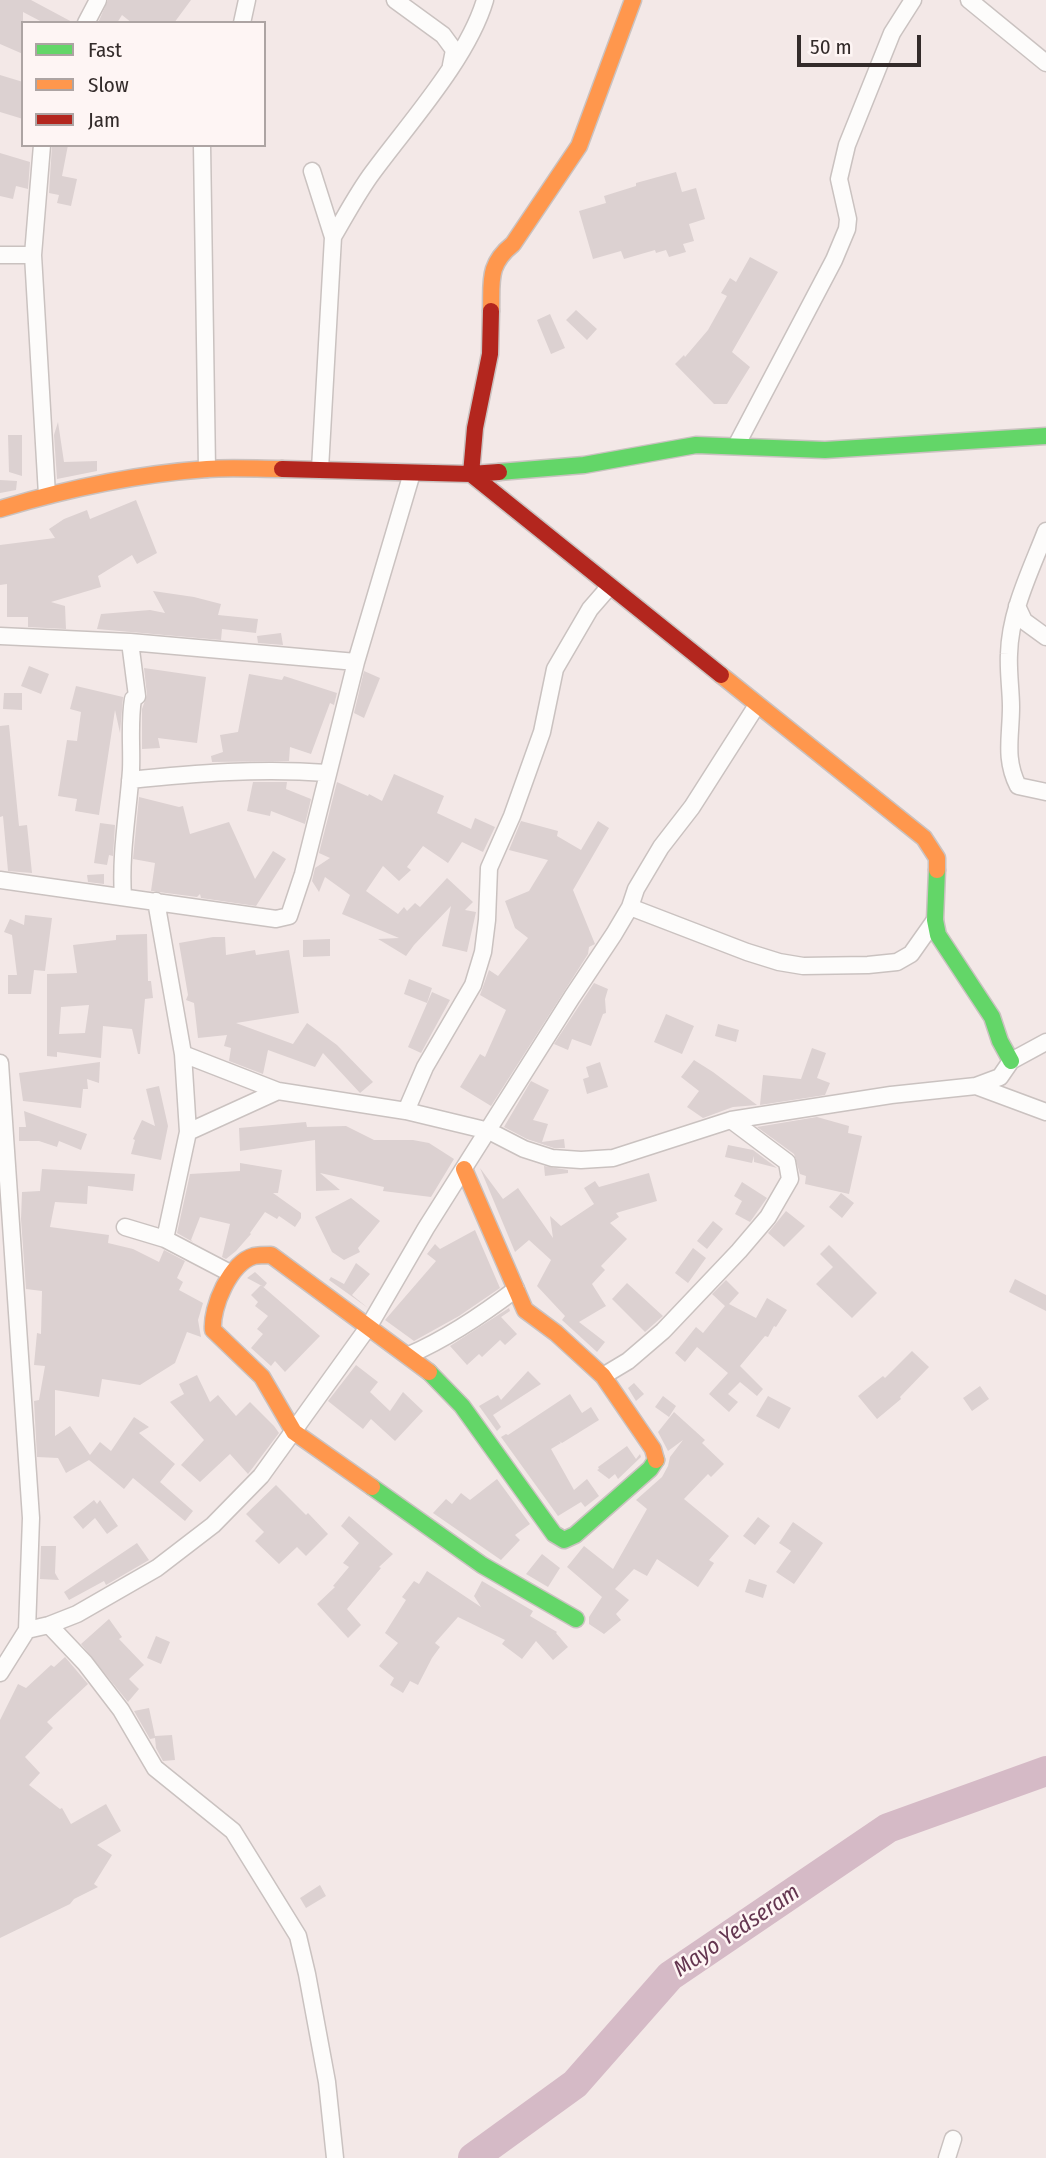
<!DOCTYPE html>
<style>
body{margin:0}
#map{position:relative;width:1046px;height:2158px;overflow:hidden;background:#f3e8e7;font-family:"Fira Sans Condensed",sans-serif}
canvas{display:block}
.legend{position:absolute;left:21px;top:21px;width:245px;height:126px;box-sizing:border-box;background:#fef5f4;border:2px solid #ada4a3;margin:0;padding:9px 12px;list-style:none;font-size:21px;color:#332b2a}
.legend li{display:flex;align-items:center;gap:14px;height:35px}
.legend b{width:35px;border:2px solid #ada4a3}
.scale{position:absolute;left:797px;top:35px;width:124px;height:32px;box-sizing:border-box;border:4px solid #332b2a;border-top:0;padding-left:9px;font-size:21px;line-height:24px;white-space:nowrap;color:#332b2a;-webkit-text-stroke:5px #fef5f4;paint-order:stroke}
</style>
<div id="map">
<canvas width="1046" height="2158"></canvas>
<ul class="legend">
<li><b style="height:9px;background:#63d668"></b>Fast</li>
<li><b style="height:9px;background:#ff974d"></b>Slow</li>
<li><b style="height:9px;background:#b3261e"></b>Jam</li>
</ul>
<div class="scale">50 m</div>
</div>
<script>
const context = document.querySelector('canvas').getContext('2d');
context.lineJoin = 'round';
function trace(path, color, width, dash) { context.strokeStyle = color; context.lineWidth = width; context.lineCap = dash ? 'butt' : 'round'; context.setLineDash(dash || []); context.stroke(path); }
function paint(path, color) { context.fillStyle = color; context.fill(path, 'evenodd'); }
function write(font, color, halo, rows, align = 'center') {
  context.font = font + ' "Fira Sans Condensed",sans-serif'; context.lineWidth = 5; context.setLineDash([]); context.textBaseline = 'middle'; context.strokeStyle = halo; context.fillStyle = color; for (const [text, x, y, turn = 0] of rows) {
    context.save(); context.translate(x, y); context.rotate((+turn || 0) * Math.PI / 180); context.textAlign = isNaN(turn) ? turn : align; if (halo) context.strokeText(text, 0, 0); context.fillText(text, 0, 0); context.restore();
  }
}
const river = new Path2D(`
 M473 2158 575 2084 670 1976 888 1828 1046 1771`);
const building = new Path2D(`
 M0 0H31L74 23H44L23 12V54L0 44Z
 M108 0H191L174 23H132L122 15 117 23H98Z
 M0 75 23 82V119L0 112Z
 M52 145H68L62 176 77 179 71 206 57 203 59 195 49 193Z
 M0 153 30 162 28 189 16 186 13 199 0 196Z
 M676 172 682 192 696 188 705 219 689 224 694 241 683 244 686 252 669 257 666 250 656 253 655 250 624 259 621 251 593 259 579 211 606 203 604 196 636 186V183Z
 M750 257 778 272 732 352 750 367 727 404H714L675 364 684 355 685 357 708 330 727 296 721 293 730 278 736 282Z
 M576 310 597 329 587 340 566 320Z
 M550 314 565 348 551 354 537 320Z
 M58 422 64 462 97 461V471L57 479 54 435Z
 M8 435H22V476L9 472Z
 M0 480 17 481 16 490 0 493Z
 M136 500 157 553 137 564 132 555 98 576 101 587 51 602 65 606 66 629 28 627V617H7V584L0 585V545L55 538 49 529 64 519 87 510 90 519Z
 M153 591 194 597 221 604 218 615 258 619 256 633 222 629 221 640 97 629 101 614 150 610 165 613Z
 M281 633 283 645 258 643 257 636Z
 M29 666 49 674 41 694 21 686Z
 M144 668 206 677 197 743 158 738 160 748 142 749V709L147 695Z
 M364 671 380 678 364 718 354 713Z
 M249 674 282 680 284 676 337 693 334 705 330 703 311 754 290 747 289 761 212 762 211 756 223 752 220 735 238 732Z
 M76 686 123 697 120 733 115 710 99 815 75 811 77 799 58 796 67 740 77 741 81 712 70 709Z
 M4 693H22V710L3 709Z
 M9 725 19 826 27 825 32 873 8 871 3 816 0 817V726Z
 M394 774 444 796 437 813 471 829 475 818 495 827 483 852 462 842 448 863 423 846 407 867 411 870 399 881 383 866 366 891 398 914 404 907 407 911 415 903 420 907 447 878 473 902 465 910 476 912 467 952 442 946 451 906 414 945 406 956 378 939 399 938 342 914 350 895 325 877 319 892 312 881 315 868 330 858 319 853 337 782 368 796 369 794 382 801Z
 M253 782H287L286 789 311 799 305 824 271 811 270 816 247 811Z
 M139 797 179 807 183 806 190 834 229 822 255 879 273 851 286 859 256 906 201 898 200 894 197 897 151 891 155 863 133 859Z
 M521 821 558 831 557 836 581 850 598 821 609 828 573 890 595 944 589 947 588 954 491 1106 460 1087 480 1054 485 1057 506 1010 480 995 489 970 498 976 528 938 515 928 505 901 529 891 548 860 509 850Z
 M100 823 115 825 113 856 109 855 107 865 94 863Z
 M104 874V884L88 882 87 875Z
 M25 915 52 918 45 971 34 970 31 994H8V975H17L12 935 4 932 10 919 24 925Z
 M147 934 148 981H151L153 998 145 999 140 1054H138L132 1029 103 1026 101 1058 57 1052V1057L47 1056V974L77 973 73 945 116 940V935ZM89 1005 85 1033 59 1034 61 1007Z
 M213 937H225L226 955 255 950 256 955 289 950 299 1013 236 1023 293 1044 307 1023 337 1045 373 1082 360 1093 323 1053 315 1067 268 1050 263 1074 229 1061 231 1048 224 1046 227 1035 198 1038 194 1003 186 1000 188 995 179 943Z
 M330 939V956L303 957V940Z
 M409 979 432 988 427 1003 404 994Z
 M594 983 608 989 605 999 606 1013 603 1014 591 1046 572 1039 568 1050 554 1044Z
 M432 992 450 1000 421 1053 408 1047Z
 M666 1014 694 1026 682 1054 654 1042Z
 M718 1024 739 1030 736 1042 715 1036Z
 M812 1048 826 1053 817 1078 830 1083 825 1095 760 1105 763 1075 801 1079Z
 M694 1060 713 1072 757 1105 733 1107 703 1118 687 1107 699 1091 681 1077Z
 M100 1062 99 1083 87 1079 88 1089H83L81 1108 23 1101 19 1073Z
 M600 1062 608 1087 587 1094 583 1079 589 1077 586 1067Z
 M531 1081 549 1090 533 1120 548 1124 542 1142 564 1139 565 1148H554L527 1139 504 1127Z
 M159 1086 168 1126 161 1160 131 1154 135 1140 133 1139 142 1120 155 1126 146 1089Z
 M24 1111 87 1134 81 1150 59 1141 57 1147 39 1141H19V1127H26Z
 M817 1117 849 1126 848 1133 862 1136 849 1194 805 1184 806 1176 800 1174 794 1154 757 1127Z
 M306 1122 307 1127 346 1126 374 1140H413L429 1143 454 1159 431 1197 383 1191 384 1187 320 1173 340 1190 316 1191 315 1140 240 1151 239 1128Z
 M728 1145 753 1150 777 1168 754 1162V1156L752 1163 725 1157Z
 M240 1163 282 1170 278 1193H273L301 1213V1218L295 1227 279 1216 277 1219 265 1212 250 1233 251 1234 236 1251 226 1259 222 1257 230 1224 200 1217 191 1240 193 1242 177 1233 190 1174 240 1171Z
 M544 1166 568 1170V1173L545 1176Z
 M480 1168 503 1199 518 1188 553 1238 550 1216 561 1226 594 1204 584 1188 595 1181 599 1187 649 1173 657 1201 616 1213 619 1217 610 1223 627 1239 601 1266 605 1270 592 1284 606 1306 579 1322 605 1342 597 1352 562 1320 565 1316 537 1286 551 1260 529 1240 515 1252Z
 M42 1169 135 1174 133 1191 88 1186 87 1204 55 1202 50 1227 109 1235 108 1243 133 1249 159 1262 164 1250 185 1261 177 1278 183 1282 179 1290 203 1303 198 1320 201 1337 187 1332 175 1363 140 1385 102 1379 99 1397 55 1390V1436L70 1426 90 1455 100 1442 111 1451 134 1417 149 1427 139 1433 175 1464 160 1482 193 1511 185 1521 133 1478 124 1489 89 1460 66 1473 58 1458 37 1457 34 1401 39 1400 45 1366 34 1365 37 1333 41 1334 42 1291 26 1289 21 1219 22 1192 40 1191Z
 M742 1182 767 1198 750 1222 735 1214 742 1201 734 1196Z
 M841 1193 854 1203 842 1218 829 1207Z
 M351 1198 380 1221 358 1248 360 1252 344 1260 332 1252 315 1217Z
 M786 1211 805 1226 784 1247 768 1233Z
 M713 1221 723 1229 707 1249 697 1241Z
 M475 1230 500 1288 459 1316 414 1341 385 1320 436 1261 427 1254 435 1244 440 1249Z
 M829 1245 877 1293 852 1318 816 1284 833 1267 820 1254Z
 M693 1248 706 1258 688 1283 675 1273Z
 M356 1263 370 1274 352 1295 368 1308 329 1280 331 1277 344 1284Z
 M255 1272 267 1283 264 1287 247 1278Z
 M1015 1279 1046 1295V1311L1009 1292Z
 M726 1280 739 1293 729 1304 756 1318 767 1298 787 1310 776 1327 774 1326 768 1337 765 1336 740 1366 763 1389 757 1396 740 1382 728 1394 738 1402 729 1412 709 1394 728 1373 697 1347 685 1362 675 1353 696 1327 703 1333 725 1306 712 1294Z
 M627 1283 663 1316 645 1332 612 1299Z
 M261 1285 320 1336 285 1372 275 1361 271 1366 251 1348 263 1334 257 1329 268 1316 255 1306 258 1302 251 1295Z
 M509 1308 510 1311 501 1317 517 1334 505 1345 500 1340 482 1357 479 1354 467 1365 450 1346Z
 M912 1351 929 1367 900 1397 901 1399 877 1419 858 1396 883 1376 885 1378Z
 M356 1365 378 1382 370 1392 390 1411 403 1392 423 1411 395 1441 371 1419 363 1429 328 1401Z
 M528 1371 541 1384 493 1415 501 1427 497 1431 479 1406 498 1395 501 1400Z
 M197 1375 210 1402 218 1395 236 1416 250 1402 274 1426 279 1433 248 1474 230 1454 200 1482 181 1465 204 1440 170 1402 184 1394 179 1384Z
 M634 1383 644 1394 636 1401 628 1388Z
 M980 1386 989 1399 972 1411 963 1398Z
 M570 1394 582 1413 591 1407 599 1420 562 1443 559 1441 561 1443 551 1449 574 1490 587 1479 599 1496 585 1507 581 1502 558 1516 501 1437 506 1434 508 1435Z
 M663 1396 676 1406 669 1417 655 1407Z
 M768 1396 791 1408 779 1429 756 1416Z
 M674 1412 705 1440 702 1443 724 1464 711 1477 708 1474 684 1499 729 1536 709 1560 714 1563 698 1587 657 1559 647 1576 634 1569 615 1589 629 1600 616 1614 621 1620 604 1634 589 1624V1617L602 1597 567 1567 584 1546 613 1569 647 1509 636 1500 662 1477 668 1466 670 1457 683 1440 668 1451 658 1432Z
 M627 1446 636 1459 640 1454 641 1457 618 1479 615 1474 609 1479 597 1470 599 1469 598 1467Z
 M497 1479 530 1524 515 1535 520 1540 501 1560 433 1513 446 1499 452 1504 461 1493 470 1500Z
 M276 1485 306 1515 308 1513 328 1534 306 1556 297 1547 279 1564 255 1541 264 1532 246 1514Z
 M94 1500 97 1504 100 1500 118 1526 107 1534 95 1518 83 1529 73 1517Z
 M349 1516 393 1554 379 1567 381 1568 347 1609 361 1625 348 1638 317 1604 335 1587 333 1586 349 1567 343 1563 359 1543 341 1526Z
 M758 1517 770 1526 755 1545 743 1536Z
 M793 1522 823 1543 794 1584 776 1572 791 1551 779 1543Z
 M137 1543 149 1560 106 1585 104 1581 69 1600 64 1592Z
 M41 1546H56L55 1573 59 1580 40 1579Z
 M542 1554 560 1568 548 1587 526 1574Z
 M427 1571 481 1607 474 1596 482 1581 533 1611 530 1616 557 1632 556 1633 568 1647 553 1660 536 1641 522 1659 502 1644 505 1640 458 1617 435 1643 440 1647 432 1658 418 1685 410 1681 403 1693 390 1685 394 1678 379 1666 398 1643 385 1633 406 1600 402 1597 414 1581 419 1584Z
 M749 1579 767 1585 763 1598 745 1592Z
 M109 1619 122 1637 119 1639 144 1665 129 1679 139 1689 128 1702 81 1644Z
 M156 1636 170 1642 161 1664 147 1658Z
 M65 1657 88 1684 47 1722 53 1728 25 1757 40 1773 29 1785 60 1809 62 1808 71 1824 106 1804 121 1831 97 1845 112 1855 94 1884 98 1887 74 1899 70 1904 0 1938V1720L18 1684 26 1688 51 1665 54 1667Z
 M149 1708 155 1736 172 1735 175 1760 163 1761 156 1748 155 1738 150 1739 134 1711Z
 M320 1885 326 1896 306 1908 300 1898Z`);
const street = new Path2D(`
 M395 0 443 35 454 50 451 65
 M969 0 1046 63
 M86 23 98 0
 M242 23 247 0
 M42 145 33 255 47 495
 M202 145 207 469
 M312 171 333 237 320 469
 M333 237C346 215 358 192 373 172 409 123 468 58 485 0
 M0 255H33
 M736 446 834 260 847 229 848 219 839 179 847 145 892 33 913 0
 M1046 531C1031 570 1010 611 1009 654 1008 672 1011 690 1011 707 1011 737 1004 758 1018 786L1046 792
 M1017 606 1024 621 1046 637
 M0 636 130 642 356 662
 M130 780C196 773 261 768 327 773
 M0 880 276 919 289 916 303 874 356 662 412 473
 M123 897C120 854 128 813 131 770 132 746 129 723 133 699L137 696 130 642
 M156 901 183 1054 188 1132 165 1239
 M630 907 747 952 779 962 803 966 868 965 897 962 911 954 935 920
 M183 1054 278 1091 406 1111 489 1131 524 1149 552 1158 581 1160 613 1158 731 1120 891 1095 976 1086 1000 1077 1011 1061 1046 1042
 M0 1063 31 1518 27 1630 0 1673
 M976 1086 1046 1112
 M406 1111 425 1067 473 985 483 952 487 920 489 868 512 816 542 732 555 669 590 609 610 586
 M188 1132 278 1091
 M125 1227 165 1239 230 1273
 M409 1355C448 1338 482 1315 516 1289
 M603 1376 628 1361 663 1331 739 1251 768 1217 790 1179 787 1162 731 1120
 M49 1625 85 1663 121 1710 155 1768 233 1831 298 1936 307 1974 327 2082 335 2158
 M27 1630 49 1625 77 1614 157 1568 213 1525 261 1476 369 1326 426 1228 572 997 614 934 630 907 636 889 661 847 692 807 757 705
 M947 2158 953 2139`);
const fast = new Path2D(`
 M499 472 584 465 696 445 825 450 1046 436
 M937 870 935 920 938 935 992 1017 1000 1041 1011 1061
 M429 1372 462 1406 554 1534 564 1540 575 1535 650 1469 656 1460
 M372 1487 482 1565 576 1619`);
const slow = new Path2D(`
 M491 311C492 281 487 265 513 244L579 146 633 0
 M0 509C66 489 137 474 207 469 232 467 257 469 282 469
 M721 675 924 838 937 858V870
 M464 1169 525 1310 556 1333 603 1376 653 1449 656 1460
 M372 1487 294 1432 262 1377 213 1330C211 1307 230 1263 254 1256 259 1255 266 1255 271 1255L429 1372`);
const jam = new Path2D(`
 M491 311 490 354 475 428 471 474 721 675
 M282 469 471 474 499 472`);
const waterNames = [
 ["Mayo Yedseram",737,1931,-34]
];
trace(river, '#d5bac6', 30);
paint(building, '#dcd1d1');
trace(street, '#cac2c0', 19);
trace(fast, '#cac2c0', 19);
trace(slow, '#cac2c0', 19);
trace(jam, '#cac2c0', 19);
trace(street, '#fdfcfb', 16);
trace(fast, '#63d668', 16);
trace(slow, '#ff974d', 16);
trace(jam, '#b3261e', 16);
write('italic 23px', '#643650', '#fef5f4', waterNames);
</script>
